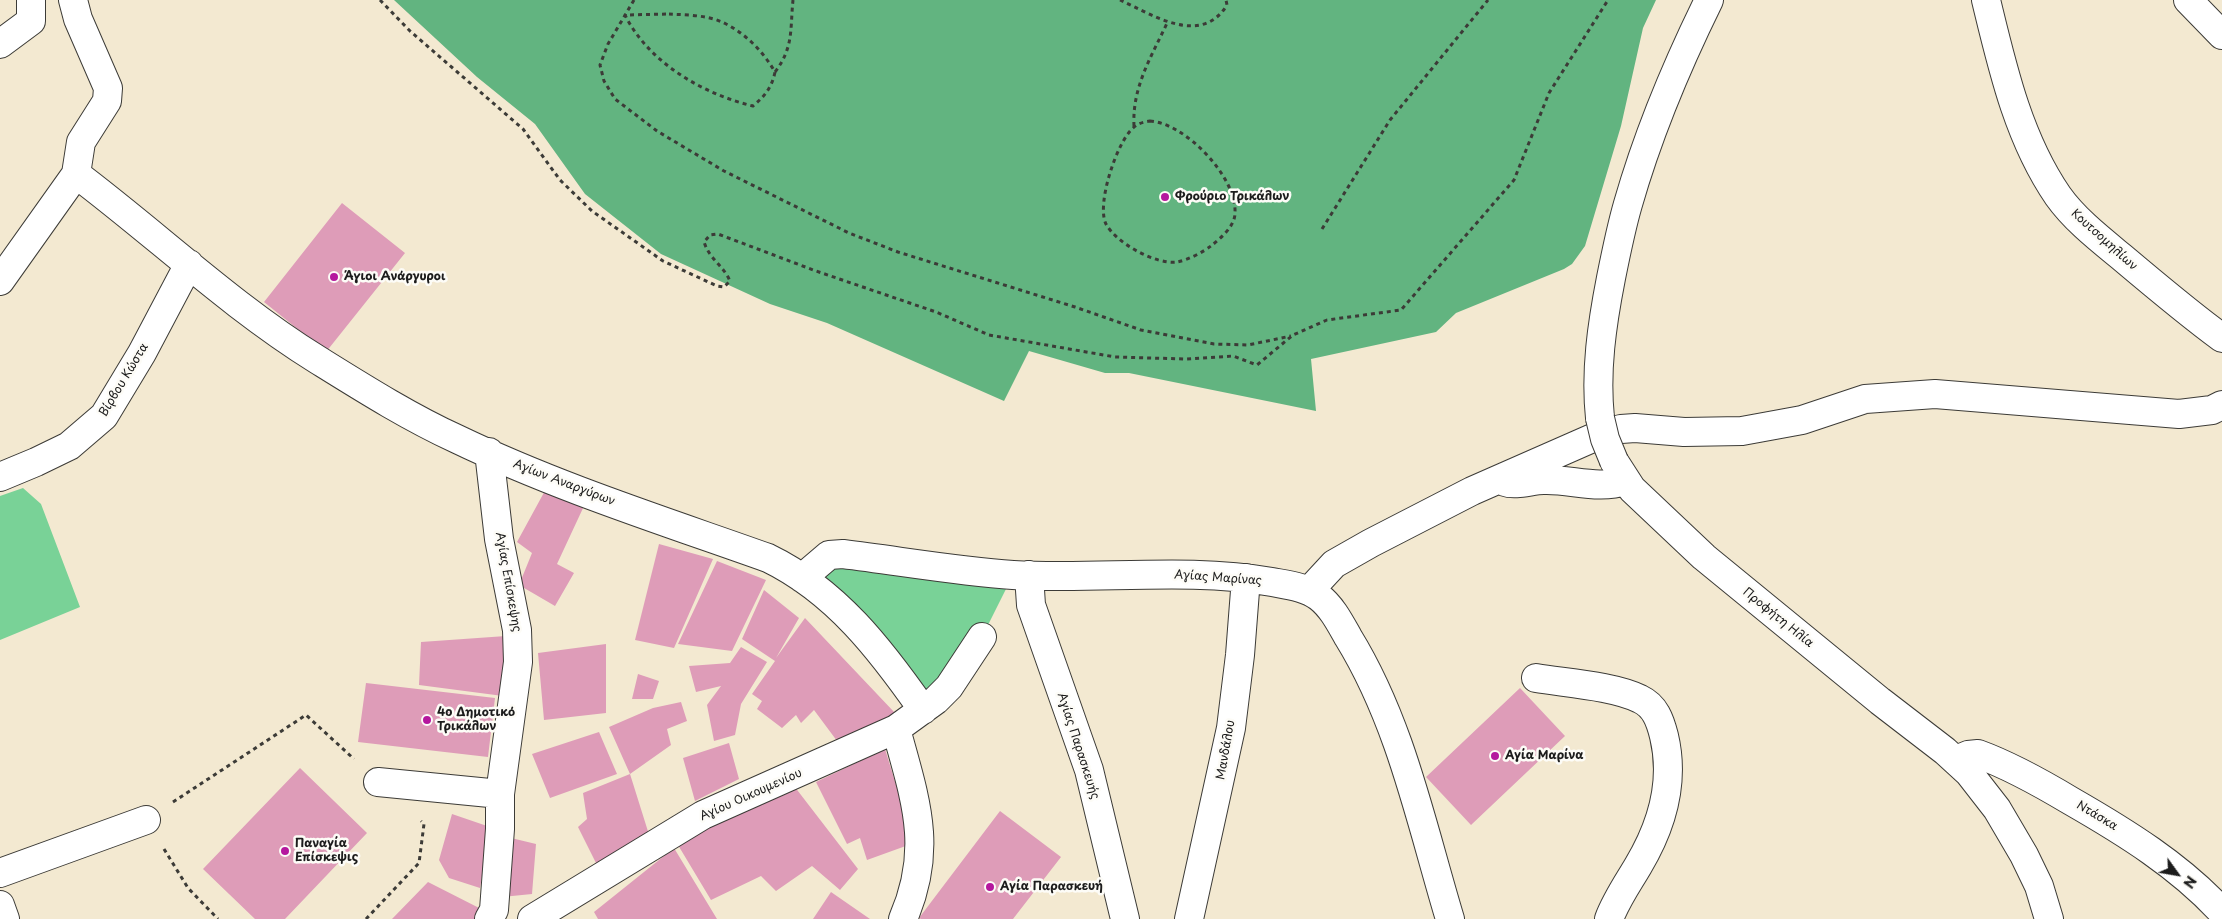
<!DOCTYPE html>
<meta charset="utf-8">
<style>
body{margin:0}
#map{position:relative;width:2222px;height:919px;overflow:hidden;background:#f3e9d1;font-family:"Playpen Sans",sans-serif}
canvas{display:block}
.north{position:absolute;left:2152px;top:849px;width:50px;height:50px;-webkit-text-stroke:4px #fdfcf7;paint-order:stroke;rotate:122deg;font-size:14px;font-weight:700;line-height:20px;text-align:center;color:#1c1c1c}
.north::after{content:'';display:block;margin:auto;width:18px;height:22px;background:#1c1c1c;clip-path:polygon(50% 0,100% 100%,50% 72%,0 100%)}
</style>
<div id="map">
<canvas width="2222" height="919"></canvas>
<div class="north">N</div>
</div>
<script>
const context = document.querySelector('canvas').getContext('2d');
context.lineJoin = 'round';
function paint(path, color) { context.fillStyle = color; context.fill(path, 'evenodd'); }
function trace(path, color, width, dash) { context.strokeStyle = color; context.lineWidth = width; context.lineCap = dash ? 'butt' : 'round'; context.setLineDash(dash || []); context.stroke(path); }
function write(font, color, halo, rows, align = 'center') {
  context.font = font + ' "Playpen Sans",sans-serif'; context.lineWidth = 5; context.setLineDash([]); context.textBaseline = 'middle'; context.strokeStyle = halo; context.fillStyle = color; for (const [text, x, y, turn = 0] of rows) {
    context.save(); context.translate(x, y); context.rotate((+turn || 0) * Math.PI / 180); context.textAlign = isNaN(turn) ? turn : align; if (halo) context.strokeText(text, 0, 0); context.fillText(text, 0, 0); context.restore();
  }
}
const green = new Path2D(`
 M23 488 41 504 80 607 0 640V496Z
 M821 560 1013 575 982 637 936 700 802 578Z`);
const forest = new Path2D(`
 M394 0H1656L1643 28 1621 126 1585 246 1572 264 1564 269 1456 313 1436 332 1311 359 1316 411 1129 373H1105L1029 351 1004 401 827 323 770 304 661 254 585 194 535 124 477 77Z`);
const building = new Path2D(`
 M342 203 405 253 326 352 264 302Z
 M547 487 584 506 557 564 574 573 555 606 519 585 532 553 517 542Z
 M659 544 713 559 674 648 635 640Z
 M717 561 766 580 732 651 678 644Z
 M764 590 799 618 776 658 805 618 895 713 843 749 814 710 801 723 796 715 782 728 757 709 762 701 752 694 775 661 742 639Z
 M506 636 503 696 419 685 421 642Z
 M606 644V713L544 720 538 653Z
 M741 647 767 662 741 704 735 735 714 741 707 705 721 686 696 692 689 666 730 663Z
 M638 674 659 681 653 699H632Z
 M366 683 495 698 488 757 358 742Z
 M1520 688 1565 736 1471 825 1426 777Z
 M681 702 687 721 667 729 671 745 630 774 609 727 653 708Z
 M599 732 617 774 550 798 532 754Z
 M729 743 739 779 695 801 683 758Z
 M885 749 914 843 867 860 860 838 847 844 816 782Z
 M300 768 367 833 285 919H255L203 869Z
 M630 774 651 841 597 865 578 827 587 819 583 793Z
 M791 782 858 869 840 890 812 866 776 891 761 876 711 900 678 845Z
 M1000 811 1061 857 1013 919H921L919 918Z
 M452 814 490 827 480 888 449 878 439 860Z
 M507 837 536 844 532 894 502 897Z
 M674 848 717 919H598L594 912Z
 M428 882 487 912 483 919H392Z
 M831 892 870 919H813Z`);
const path = new Path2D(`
 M380 0 410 31 523 129 560 180 592 211 663 261 717 286 724 287 730 281C723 265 710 260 704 242L710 235 718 234 816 271 936 312 989 335 1115 357 1186 359 1233 356 1257 365 1293 335 1327 320 1401 310 1514 180 1549 93 1608 0
 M634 0 608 44 600 65 604 81 615 99 657 131 724 171 849 233 898 252 1075 307 1141 330 1214 344 1248 345 1291 336
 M1120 0C1153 15 1201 47 1227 5L1226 0
 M669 14C686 15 706 15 722 22 744 32 763 51 775 72 772 87 765 96 753 106 703 94 649 63 625 15Z
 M775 72C794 47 790 29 793 0
 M1150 121C1185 123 1237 177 1235 213 1235 226 1221 238 1211 246 1203 252 1188 260 1177 262 1156 265 1116 243 1106 224 1096 204 1117 142 1133 128 1138 123 1144 122 1150 121Z
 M1134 126C1132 86 1152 56 1168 21
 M1322 229 1390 120 1488 0
 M173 802 306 715 354 759
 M164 849 188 888 218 919
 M366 919 419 863 424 824 421 821`);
const minor = new Path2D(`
 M73 0 78 19 108 88 107 101 81 142 76 174C157 235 231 306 318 360 363 388 409 417 457 439 557 487 664 521 768 558 836 591 881 650 923 710
 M1986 0C2002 66 2018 138 2058 196 2075 220 2101 240 2124 259 2156 286 2188 313 2222 338
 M2188 0 2222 35
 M0 44 31 21V0
 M0 281 76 174
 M1600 418C1595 371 1602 324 1611 278 1616 253 1621 228 1628 204 1648 134 1677 65 1709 0
 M489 452 499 539 517 630 518 662 500 794V829L494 910 489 919
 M1614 461 1632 489 1704 557 1880 701 1945 751 1969 773 1997 809 2024 855 2039 886 2049 919
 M0 477 36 462 69 446 104 416 142 353 189 264
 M1505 482C1516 486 1532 480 1544 480 1571 479 1598 490 1625 481
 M1029 575 1031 605 1089 770 1125 919
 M802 578 829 555 843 554C900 561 957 571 1013 575 1099 580 1187 567 1272 582 1288 585 1306 587 1319 597 1332 607 1340 623 1348 637 1401 723 1421 823 1450 919
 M1309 591 1334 564 1371 543 1472 491 1604 433 1621 429 1635 428 1684 432 1742 431 1802 420 1865 399 1935 394 2179 414 2212 410 2222 405
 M1536 678C1566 683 1614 686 1640 699 1655 706 1660 720 1664 736 1675 782 1662 826 1638 866 1628 883 1616 900 1609 919
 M896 729C915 799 934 848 903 919
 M1956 760 1968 755 1978 754C2011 766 2041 783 2071 801 2125 832 2180 866 2222 912
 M378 782 500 794
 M0 873 146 820
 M0 905 5 919
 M532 919 703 815 896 729 936 700 949 687 982 637
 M1189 919 1231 728 1240 655 1246 578`);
const minorBridge = new Path2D(`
 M1600 418 1605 439 1614 461`);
const markers = [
 [1165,197,5,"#b5179e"],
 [334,277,5,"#b5179e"],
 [427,720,5,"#b5179e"],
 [1495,756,5,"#b5179e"],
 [285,851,5,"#b5179e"],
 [990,887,5,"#b5179e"]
];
const poiNames = [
 ["Φρούριο Τρικάλων",1175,197],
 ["Άγιοι Ανάργυροι",344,277],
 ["4ο Δημοτικό",437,713],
 ["Τρικάλων",437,727],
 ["Αγία Μαρίνα",1505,756],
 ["Παναγία",295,844],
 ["Επίσκεψις",295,858],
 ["Αγία Παρασκευή",1000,887]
];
const streetNames = [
 ["Κουτσομηλίων",2104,240,42],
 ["Βίρβου Κώστα",124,380,-59],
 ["Αγίων Αναργύρων",564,483,21],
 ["Αγίας Μαρίνας",1218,578,4],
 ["Αγίας Επίσκεψης",508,582,80],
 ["Προφήτη Ηλία",1778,618,39],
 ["Αγίας Παρασκευής",1078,746,72],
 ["Μανδάλου",1226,750,-80],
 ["Αγίου Οικουμενίου",751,795,-24],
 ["Ντάσκα",2097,816,31]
];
paint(green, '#79d297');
paint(forest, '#62b480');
paint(building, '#de9cb8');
trace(minor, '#3c3b37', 30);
trace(path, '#3c3b37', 3, [4, 4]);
trace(minor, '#fff', 28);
trace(minorBridge, '#3c3b37', 30, []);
trace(minorBridge, '#fff', 28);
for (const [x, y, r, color] of markers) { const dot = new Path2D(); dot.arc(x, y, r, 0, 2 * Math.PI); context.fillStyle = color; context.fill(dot); trace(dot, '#fdfcf7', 2); }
write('bold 12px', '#1c1c1c', '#fdfcf7', poiNames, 'left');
write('12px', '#1c1c1c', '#fdfcf7', streetNames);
</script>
